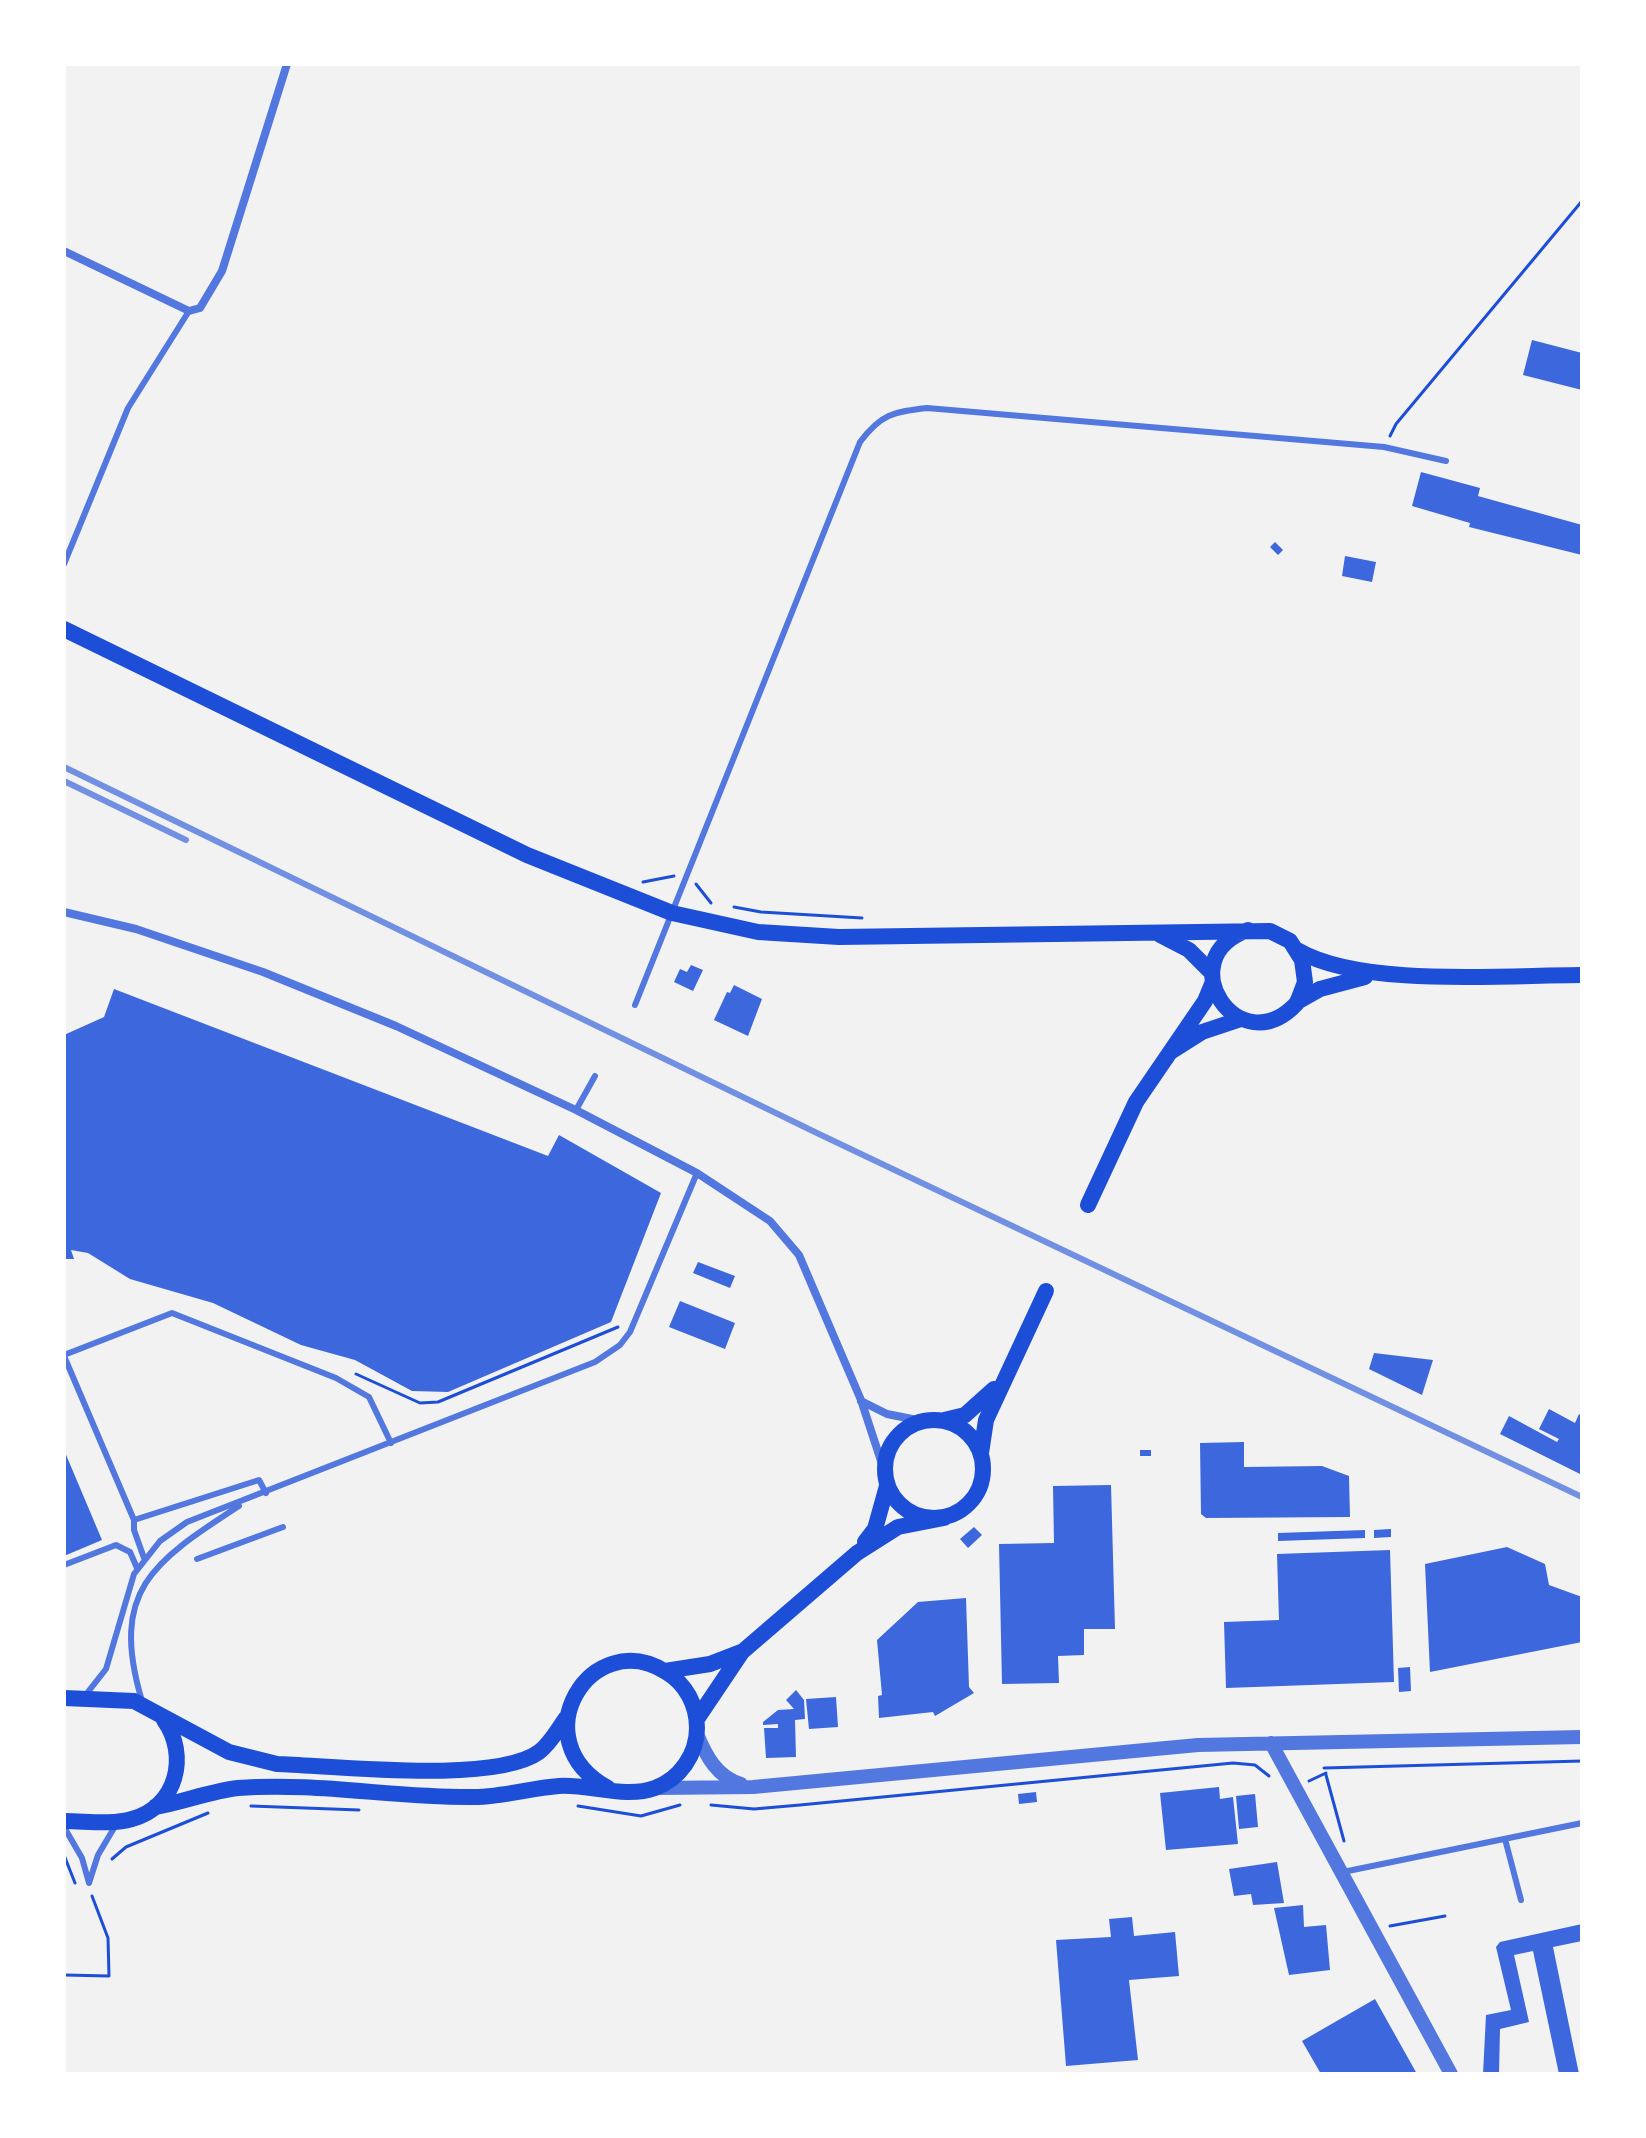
<!DOCTYPE html>
<style>
body{margin:0}
#map{position:relative;width:1646px;height:2138px;overflow:hidden;background:#f2f2f2;font-family:Overpass,sans-serif}
canvas{display:block}
.frame{position:absolute;inset:0;border:66px solid #fff;pointer-events:none}
</style>
<div id="map">
<canvas width="1646" height="2138"></canvas>
<div class="frame"></div>
</div>
<script>
const context = document.querySelector('canvas').getContext('2d');
context.lineJoin = 'round';
function paint(path, color) { context.fillStyle = color; context.fill(path, 'evenodd'); }
function trace(path, color, width, dash) { context.strokeStyle = color; context.lineWidth = width; context.lineCap = dash ? 'butt' : 'round'; context.setLineDash(dash || []); context.stroke(path); }
const building = new Path2D(`
 M1532 340 1582 353V390L1523 375Z
 M1421 472 1480 488 1478 496 1582 525V555L1469 527 1470 523 1412 506Z
 M1275 542 1283 550 1278 555 1270 547Z
 M1345 556 1376 562 1372 582 1342 576Z
 M691 965 703 970 693 991 674 982 680 969 687 972Z
 M734 985 762 999 748 1036 714 1020 727 992 730 993Z
 M114 989 548 1156 559 1135 661 1193 611 1322 448 1392 412 1391 355 1360 301 1345 213 1303 130 1279 88 1253 71 1250 74 1259H64V1035L104 1017Z
 M698 1262 735 1276 730 1288 693 1273Z
 M680 1301 735 1323 725 1349 669 1327Z
 M1374 1353 1433 1360 1422 1395 1369 1369Z
 M1549 1409 1575 1423 1579 1414 1582 1416V1475L1500 1434 1509 1416 1557 1442 1559 1439 1539 1429Z
 M1244 1442V1467L1322 1466 1349 1476 1350 1517 1206 1518 1201 1514 1200 1443Z
 M64 1450 102 1540 64 1556Z
 M1140 1450H1151V1456H1140Z
 M1111 1485 1115 1629H1084V1655L1058 1656 1059 1683 1002 1684 999 1544 1054 1543 1053 1486Z
 M974 1527 982 1535 968 1548 960 1539Z
 M1391 1529V1537L1374 1538V1530Z
 M1365 1530V1538L1278 1541V1533Z
 M1507 1547 1545 1564 1549 1585 1582 1597V1642L1430 1672 1425 1564Z
 M1390 1550 1394 1682 1226 1688 1224 1622 1279 1620 1277 1554Z
 M966 1598 969 1687 974 1693 935 1716 933 1712 879 1718 878 1696 882 1695 877 1640 918 1602Z
 M1410 1667 1411 1691 1399 1692 1398 1668Z
 M796 1690 804 1700 805 1719 795 1720 796 1757 766 1758 764 1728H778V1724L763 1725V1722L778 1710 794 1709 786 1700Z
 M836 1697 838 1727 809 1729 806 1699Z
 M1219 1787 1220 1799 1233 1797 1238 1844 1166 1850 1160 1793Z
 M1036 1792 1037 1802 1019 1804 1018 1794Z
 M1255 1794 1258 1827 1239 1829 1236 1796Z
 M1277 1862 1284 1903 1253 1905 1251 1894 1234 1896 1229 1869Z
 M1303 1905 1304 1927 1326 1925 1330 1970 1289 1975 1274 1908Z
 M1132 1917 1134 1936 1175 1932 1179 1976 1129 1980 1138 2060 1066 2066 1056 1940 1111 1937 1109 1919Z
 M1582 1924V1941L1553 1947 1579 2074H1559L1533 1951 1514 1955 1529 2022 1500 2029 1499 2074H1483L1486 2015 1511 2010 1496 1947 1500 1942Z
 M1375 1999 1417 2074H1321L1302 2041Z`);
const path = new Path2D(`
 M1390 436 1396 424 1582 201
 M643 882 674 876
 M696 884 711 903
 M734 907 761 912 862 918
 M356 1374 420 1403 438 1402 618 1327
 M1324 1768 1582 1761
 M1326 1775 1344 1841
 M1309 1781 1326 1773
 M711 1805 754 1809 800 1805 1233 1763 1255 1765 1269 1776
 M251 1806 359 1810
 M578 1806 641 1816 680 1805
 M64 1855 75 1883
 M112 1859 126 1847 208 1813
 M1390 1926 1445 1916
 M64 1975 109 1976 108 1938 92 1896`);
const service = new Path2D(`
 M64 564 128 408 189 311
 M635 1005 860 442C881 414 893 412 927 408L1384 447 1446 461
 M576 1110 595 1076
 M64 1355 172 1313 336 1378 369 1397 391 1443
 M64 1356 134 1520 259 1480 266 1493
 M134 1520V1530L144 1558
 M197 1559 283 1527
 M64 1565 116 1545 130 1552 137 1568
 M84 1697 106 1669 134 1574 160 1541 187 1522 595 1362 620 1345 630 1332 697 1173
 M142 1701C109 1590 153 1562 239 1506
 M64 1827 82 1858 89 1883 98 1855 117 1823
 M1505 1839 1521 1900
 M1343 1872 1582 1823`);
const minor = new Path2D(`
 M64 251 189 311 200 308 222 271 287 64
 M64 912 136 929 263 972 396 1026 576 1110 697 1173 770 1221 799 1255 861 1400 884 1470
 M861 1401 887 1414 922 1421`);
const tertiary = new Path2D(`
 M697 1734C706 1756 717 1777 741 1784
 M1271 1743 1451 2074
 M656 1788 753 1787 1198 1745 1582 1737`);
const secondary = new Path2D(`
 M64 629 527 855 672 913 758 932 839 937 1270 931 1290 941 1302 960 1305 982 1297 1003C1239 1066 1168 958 1248 930
 M1160 935 1189 950 1212 973
 M1297 950C1362 988 1504 975 1582 975
 M1297 1002 1320 989 1365 977
 M1172 1051 1202 1032 1241 1019
 M1088 1205 1136 1102 1205 1001 1212 984
 M885 1469a49 49 0 1 1 98 0a49 49 0 1 1-98 0Z
 M944 1420 965 1415 994 1389
 M981 1453 986 1420 1046 1291
 M865 1542 875 1529 887 1486
 M665 1671 710 1664 741 1652
 M64 1698 134 1701 229 1752 277 1764C336 1766 495 1784 539 1752 550 1744 558 1729 566 1718
 M697 1719 742 1652 857 1553 898 1527 944 1518
 M155 1807C183 1802 211 1791 238 1788 316 1782 396 1798 474 1797 503 1797 530 1788 559 1786 590 1784 625 1799 655 1788 680 1779 697 1754 697 1728 697 1705 686 1684 666 1672 591 1625 520 1740 608 1788
 M64 1821C86 1821 111 1825 132 1819 177 1807 189 1755 164 1720`);
const rail = new Path2D(`
 M64 767 819 1134 1582 1497
 M64 781 186 840`);
paint(building, '#3d67dc');
trace(path, '#1d4ed8', 3);
trace(service, '#5277de', 6);
trace(minor, '#5277de', 8);
trace(tertiary, '#5277de', 14);
trace(secondary, '#1d4ed8', 16);
trace(rail, '#7290e2', 6);
</script>
